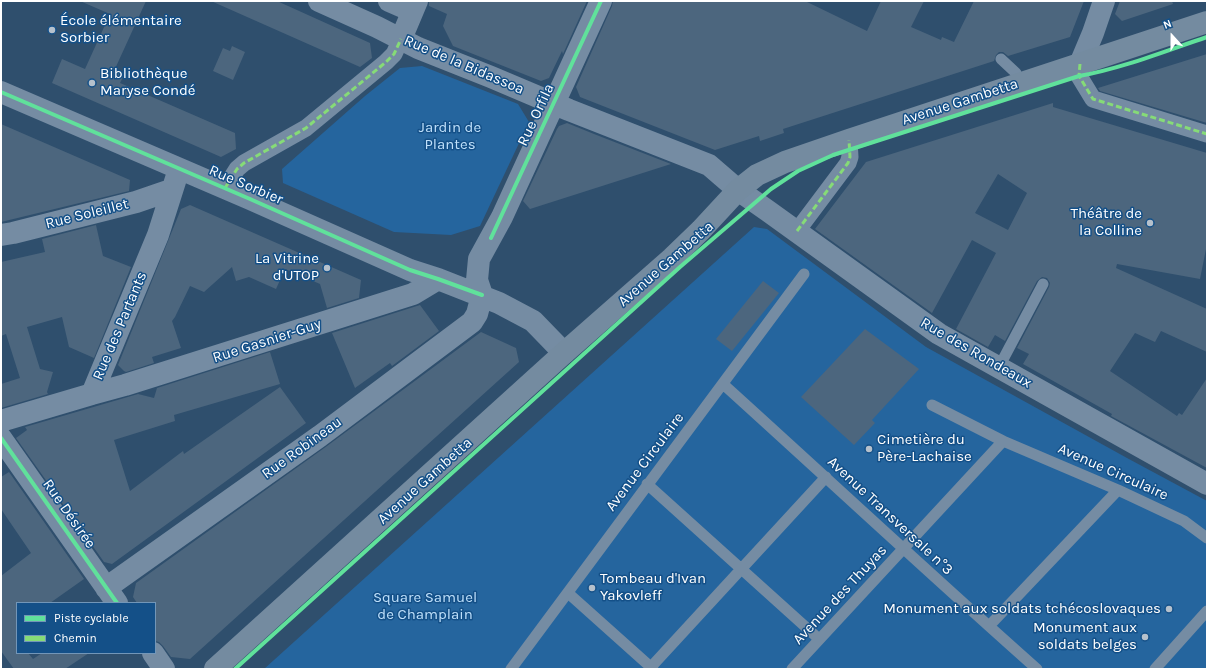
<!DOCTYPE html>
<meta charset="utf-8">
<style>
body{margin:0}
#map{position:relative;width:1208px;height:670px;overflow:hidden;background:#2f4f6d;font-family:Karla,sans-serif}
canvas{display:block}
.frame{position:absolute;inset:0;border:2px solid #fff;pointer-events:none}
.legend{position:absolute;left:16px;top:602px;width:140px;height:52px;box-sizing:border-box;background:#145088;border:1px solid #7296b8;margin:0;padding:5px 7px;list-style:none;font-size:12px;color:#fff}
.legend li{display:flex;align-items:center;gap:8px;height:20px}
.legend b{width:20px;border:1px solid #7296b8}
.north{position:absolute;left:1152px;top:16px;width:40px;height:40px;-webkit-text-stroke:3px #145088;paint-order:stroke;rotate:339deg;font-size:11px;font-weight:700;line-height:16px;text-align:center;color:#fff}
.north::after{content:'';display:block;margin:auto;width:14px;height:18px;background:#fff;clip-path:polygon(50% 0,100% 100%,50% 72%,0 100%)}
</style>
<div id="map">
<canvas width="1208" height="670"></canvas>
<div class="frame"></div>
<ul class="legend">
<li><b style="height:5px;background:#60e19b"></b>Piste cyclable</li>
<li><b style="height:5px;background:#86db77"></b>Chemin</li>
</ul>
<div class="north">N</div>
</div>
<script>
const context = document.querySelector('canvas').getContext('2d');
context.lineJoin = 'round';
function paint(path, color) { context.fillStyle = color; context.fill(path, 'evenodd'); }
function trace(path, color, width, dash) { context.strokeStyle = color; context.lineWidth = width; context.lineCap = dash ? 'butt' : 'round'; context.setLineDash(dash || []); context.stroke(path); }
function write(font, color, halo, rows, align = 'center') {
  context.font = font + ' Karla,sans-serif'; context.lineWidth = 3; context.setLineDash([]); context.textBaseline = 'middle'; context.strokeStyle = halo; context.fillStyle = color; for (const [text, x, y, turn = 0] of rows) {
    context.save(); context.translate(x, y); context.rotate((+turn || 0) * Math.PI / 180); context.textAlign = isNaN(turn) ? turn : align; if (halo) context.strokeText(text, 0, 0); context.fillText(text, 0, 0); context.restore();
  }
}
const green = new Path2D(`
 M422 66 518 104 529 122 480 226 451 235 394 232 283 183 282 169 365 96 400 68Z
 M754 227 767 229 926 347 1127 458 1207 501V669H264Z`);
const building = new Path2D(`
 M80 1H146L114 71 124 75 120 83 235 133 236 149 221 157 52 83 62 59 85 69 110 14Z
 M211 1H277L370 43 372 58 360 67Z
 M429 1H587L563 54 562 51 549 78 541 81 453 46 443 26 447 14 429 6Z
 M613 1H805L867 31 881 1H924L911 27 941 40 942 37 954 42 974 1H1084L1070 37 1008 56 1003 52H999L996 55 994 61 783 129 784 133 760 141 759 136 715 150 580 97 576 87 612 6Z
 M1120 1H1172L1173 4 1122 21 1115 14Z
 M232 46 245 52 233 80 213 71 223 48 230 51Z
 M1207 54V123L1100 91 1098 88Z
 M1053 103V107L1207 153V244L1200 279 1117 264 1116 268 1207 309V352L1161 331 1155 342 1135 333 1110 371 1177 416 1179 413 1182 415 1207 378V468L1111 416 1112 414 1023 364 1029 354 1017 348 1049 287 1050 283 1047 278 1042 277 1037 281 1005 341 995 335 988 347 956 329 996 253 972 240 932 313 815 229 866 162ZM998 174 1027 193 1008 230 975 213Z
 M567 123 594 134 671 164 530 209 523 201 557 129 559 126Z
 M1 124 130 180 129 191 1 222Z
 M190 205 361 280 359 298 327 308 320 284 285 269 276 289 249 277 236 281 232 267 204 292 190 286 175 317 172 321 181 348 152 357 154 363 126 372 124 371 118 365 181 209Z
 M96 225 103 256 131 267 94 358 69 347 62 317 27 327 40 369 53 372 47 392 48 394 1 408V384L20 378 6 334 1 336V262L45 252 42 239Z
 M763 281 779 293 732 351 716 339Z
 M420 305 439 331 392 366 390 363 355 388 332 333Z
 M865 329 919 369 872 420 875 423 854 445 801 397Z
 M481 332 516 348 519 362 190 659 171 657 163 646 159 642 155 641V603H137L133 597 136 583 327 446Z
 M270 352 280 384 174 415 175 421 114 440 130 491 183 451 184 454 280 387 306 423 112 564 104 562 16 438 27 430 25 427 138 394 154 398 157 388Z
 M9 472 84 579 50 603H17V653H28L33 659 42 653H89L65 669H14L1 651V576L31 553 1 509V477Z`);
const service = new Path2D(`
 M1001 59 1016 73
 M999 367 1043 284
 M723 384C828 479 931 575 1037 669
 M1003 441 1118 490 1184 521 1207 538
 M647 484 819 639
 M568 593 653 669
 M989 626 1118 490
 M651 667 826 477
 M511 669 804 274
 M792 669 1003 441 932 405
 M1155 669 1207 611`);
const pedestrian = new Path2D(`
 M1080 64 1079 76 1093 99 1207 134
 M225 188 237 169 244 163 306 128 386 62 394 54 401 39
 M797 231 848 163 850 157 849 140`);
const minor = new Path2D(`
 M319 1 377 27 418 48 491 77 569 110 709 165 738 190 768 211 939 334 1207 484
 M389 1 412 11
 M401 39 417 1
 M1080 64 1093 33 1104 1
 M1 92 250 199 410 270 438 279 499 303 533 321 564 353
 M1 235 13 233 136 202 171 190
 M482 295 477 280 479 259 502 217 601 1
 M92 394 125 385 413 294 438 279
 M1 421 92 394 158 235 179 169
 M1 438 117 603
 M106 588 320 436 472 322 477 314 482 295
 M153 653 164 669`);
const primary = new Path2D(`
 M215 669 564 353 672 258 701 230 738 190 757 175 785 162 849 140 1207 22`);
const quiet = new Path2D(`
 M1080 64 1079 76 1093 99 1207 134
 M225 188 237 169 244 163 306 128 386 62 394 54 401 39
 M797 231 848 163 850 157 849 140`);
const cycleway = new Path2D(`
 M1 92 250 199 410 270 438 279 482 295
 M491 238 601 1
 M1 438 117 603
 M235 669 680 267 771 189 798 171 833 155 1079 76C1123 68 1165 51 1207 37`);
const markers = [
 [52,30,4,"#b6c1cc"],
 [92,83,4,"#b6c1cc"],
 [1150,223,4,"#b6c1cc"],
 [327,268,4,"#b6c1cc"],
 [869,449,4,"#b6c1cc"],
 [592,588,4,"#b6c1cc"],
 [1169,609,4,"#b6c1cc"],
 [1145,637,4,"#b6c1cc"]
];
const poiNames = [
 ["École élémentaire",60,21],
 ["Sorbier",60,38],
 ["Bibliothèque",100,74],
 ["Maryse Condé",100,91],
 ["Théâtre de",1142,214,"right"],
 ["la Colline",1142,231,"right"],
 ["La Vitrine",319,259,"right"],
 ["d'UTOP",319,276,"right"],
 ["Cimetière du",877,440],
 ["Père-Lachaise",877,457],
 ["Tombeau d'Ivan",600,579],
 ["Yakovleff",600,596],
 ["Monument aux soldats tchécoslovaques",1161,609,"right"],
 ["Monument aux",1137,628,"right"],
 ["soldats belges",1137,645,"right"]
];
const streetNames = [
 ["Rue de la Bidassoa",464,65,23],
 ["Avenue Gambetta",960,102,-18],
 ["Rue Orfila",536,115,-65],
 ["Rue Sorbier",246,185,23],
 ["Rue Soleillet",87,214,-14],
 ["Avenue Gambetta",666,264,-41],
 ["Rue des Partants",120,326,-67],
 ["Rue Gasnier-Guy",267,341,-18],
 ["Rue des Rondeaux",976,353,30],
 ["Rue Robineau",302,448,-36],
 ["Avenue Circulaire",645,462,-53],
 ["Avenue Circulaire",1113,472,24],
 ["Avenue Gambetta",425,481,-42],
 ["Rue Désirée",69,514,55],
 ["Avenue Transversale n°3",890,516,43],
 ["Avenue des Thuyas",840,595,-47]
];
const parkNames = [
 ["Jardin de",450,128],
 ["Plantes",450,145],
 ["Square Samuel",425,598],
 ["de Champlain",425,615]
];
paint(green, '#25659e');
paint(building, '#4c667e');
trace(service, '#758ca3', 11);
trace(pedestrian, '#758ca3', 17);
trace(minor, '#758ca3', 22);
trace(primary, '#748ba0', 22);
trace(quiet, '#86db77', 3, [6, 3]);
trace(cycleway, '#60e19b', 4);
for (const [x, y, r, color] of markers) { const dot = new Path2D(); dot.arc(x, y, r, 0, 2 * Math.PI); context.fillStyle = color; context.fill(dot); trace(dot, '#145088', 1.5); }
write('15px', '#fff', '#145088', poiNames, 'left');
write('15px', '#fff', '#145088', streetNames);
write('15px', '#bfe0fb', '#145088', parkNames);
</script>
